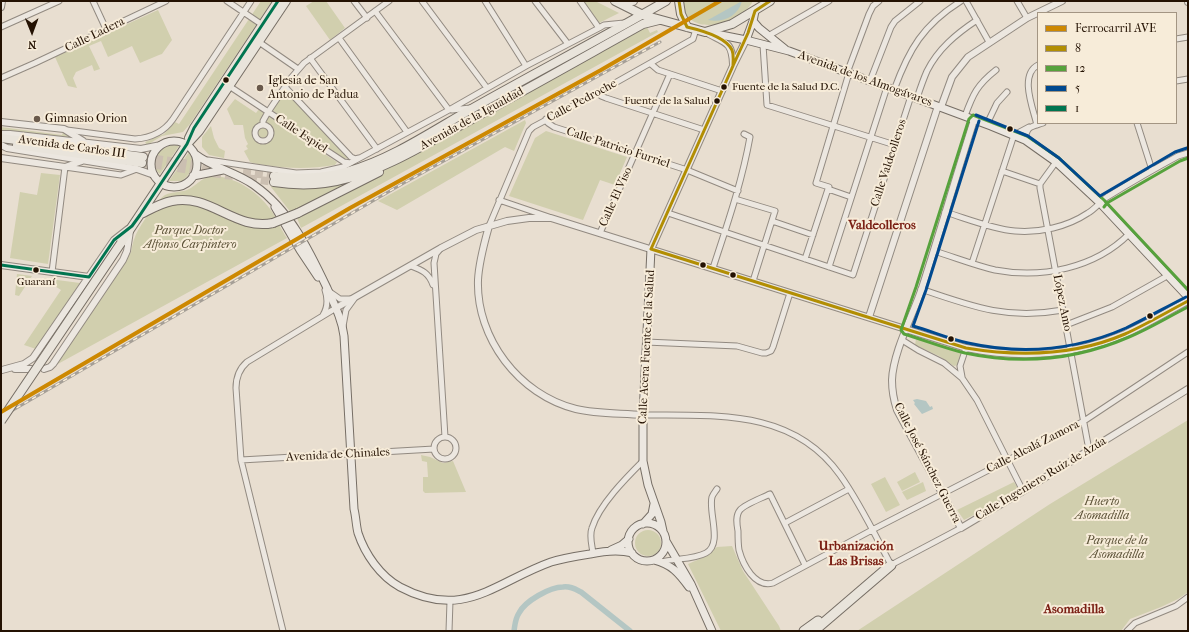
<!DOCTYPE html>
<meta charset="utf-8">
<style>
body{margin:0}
#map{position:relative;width:1189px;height:632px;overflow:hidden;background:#e8ded0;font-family:"IM FELL French Canon",serif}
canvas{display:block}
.frame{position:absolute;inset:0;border:2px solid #241203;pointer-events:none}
.legend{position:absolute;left:1037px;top:12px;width:140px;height:112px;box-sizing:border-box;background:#f7ecd9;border:1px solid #a39583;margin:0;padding:5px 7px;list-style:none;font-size:12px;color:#241203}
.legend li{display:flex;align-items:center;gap:8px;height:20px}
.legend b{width:20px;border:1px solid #a39583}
.north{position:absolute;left:12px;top:12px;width:40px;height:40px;-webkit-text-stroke:3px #f7ecd9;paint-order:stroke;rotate:179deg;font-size:11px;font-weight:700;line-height:16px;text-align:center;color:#241203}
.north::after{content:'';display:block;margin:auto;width:14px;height:18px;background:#241203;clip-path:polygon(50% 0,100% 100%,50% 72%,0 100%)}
</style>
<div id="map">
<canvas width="1189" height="632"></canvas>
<div class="frame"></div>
<ul class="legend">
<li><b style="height:5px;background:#cd8801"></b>Ferrocarril AVE</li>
<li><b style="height:5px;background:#b28e03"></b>8</li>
<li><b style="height:5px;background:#56a23c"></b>12</li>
<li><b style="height:5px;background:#00498f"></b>5</li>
<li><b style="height:5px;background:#007550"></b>1</li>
</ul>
<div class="north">N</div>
</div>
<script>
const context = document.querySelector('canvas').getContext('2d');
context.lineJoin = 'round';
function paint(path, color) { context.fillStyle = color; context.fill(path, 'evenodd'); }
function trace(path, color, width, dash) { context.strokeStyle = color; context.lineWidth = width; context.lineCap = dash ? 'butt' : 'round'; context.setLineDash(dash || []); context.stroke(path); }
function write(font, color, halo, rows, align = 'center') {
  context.font = font + ' "IM FELL French Canon",serif'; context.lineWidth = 4; context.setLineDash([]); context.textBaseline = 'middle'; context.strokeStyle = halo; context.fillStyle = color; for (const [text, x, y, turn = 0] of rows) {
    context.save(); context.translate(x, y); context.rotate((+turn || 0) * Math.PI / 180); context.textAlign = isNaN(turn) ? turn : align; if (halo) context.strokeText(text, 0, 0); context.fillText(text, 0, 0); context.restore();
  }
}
const green = new Path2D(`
 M261 1H272L190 124 183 132 162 136 147 145 145 142 164 134 175 122 179 124Z
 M314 1H326L345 28 330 40 306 6Z
 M584 1H595L619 13 599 23Z
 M682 1H753C741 25 685 40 682 1Z
 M158 10 172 40 162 54 159 55 140 63 132 46 108 57 101 41 89 46 100 69 94 71 92 65 76 72 73 78 77 88 68 86 55 57Z
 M647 27 650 33 657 30 658 32 301 228 297 218Z
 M286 91 348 157V158L344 159 273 111V109Z
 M235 99 256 113 259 109 308 141 307 143 337 162 335 165C311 169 289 169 265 165 260 164 255 164 250 162L244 151 248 149 246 146 248 144 245 138 243 125H234L227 109Z
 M525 120 526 123 514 151 505 147 397 210 378 201Z
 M211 126 214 138 219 148 225 151 224 158 209 155 202 147V137Z
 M1 127 62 135 63 132 74 139 1 130Z
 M546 131 627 157 615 185 600 180 583 220 509 196 535 138Z
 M173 145 179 146 160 174C147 163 159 147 173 145Z
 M189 152C196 164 192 173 182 181H169Z
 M41 173 60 175 48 264 10 258 20 192 37 195Z
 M368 175 292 214 271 187V186L293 188Z
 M213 176C237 177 260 193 273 213 278 221 281 230 287 238L56 365 131 252C132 247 133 241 135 237 138 228 158 199 165 195 173 191 182 193 189 189 200 183 199 179 213 176Z
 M17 274 32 276 19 296 15 295Z
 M42 278 80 283 36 349 24 345 61 290Z
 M919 336 959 349 961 352 958 365 954 366 939 356 915 345 916 339Z
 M1188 420V592L1178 599 1161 607 1130 619 1121 631H857L1050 504Z
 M421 455 430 457 443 463 453 461 466 492 425 493 423 491V477H428L427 462 422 461Z
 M915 472 920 482 902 491 897 482Z
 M885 477 900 505 886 512 871 484Z
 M923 482 926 491 907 500 902 492Z
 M1014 482 1020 491 964 520 957 510Z
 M635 543a13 13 0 1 1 26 0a13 13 0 1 1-26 0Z
 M732 546 743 571 779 626 781 631H721L688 564 704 557 717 547Z`);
const water = new Path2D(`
 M742 1C738 17 722 23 708 20Z
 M917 399 926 401 930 407 932 406 933 409 922 414 914 404 915 403 913 400Z`);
const canal = new Path2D(`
 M514 631C515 625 515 619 519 613 525 601 550 587 563 587 570 586 575 589 581 592L630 631`);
const primaryTunnel = new Path2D(`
 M143 157 218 168
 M142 163 274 182
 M243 172 274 176`);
const minor = new Path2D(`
 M93 1 106 29
 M227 1 264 26
 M354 1 367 18
 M422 1 487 88
 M485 1 526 66
 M535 1 568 44
 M580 1 599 28
 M966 1 989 42
 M1017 1 1027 18
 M375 11 449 110
 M1 27 59 1
 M768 36 829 1
 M339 38 407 132
 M1176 39 1188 37
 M256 40 298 69
 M763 45 767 105 895 145
 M310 58 377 149
 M651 64 658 70 722 91
 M847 73 869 14 873 6 879 1
 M849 73 816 183 829 187 828 189 851 197
 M1 78 35 63 166 1
 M870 81 891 27 895 21 920 1
 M1176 81 1188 79
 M229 86 344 162 351 163
 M285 87 351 157 355 159 359 158
 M894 90C909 49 923 25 961 1
 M599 92 601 96 606 98 704 130
 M917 98C920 89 923 80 927 71 938 49 956 34 977 20
 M452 110 470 108
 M965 116C973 94 977 85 996 70
 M546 119 548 123 554 127 687 170 738 191
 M1137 123 1152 170
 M987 124 997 103 1007 92
 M263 125V121L268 112 291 78 304 63 389 1
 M1037 125C1033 108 1019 75 1038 65
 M255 133a8 8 0 1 1 16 0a8 8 0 1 1-16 0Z
 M67 130 135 139C151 138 164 132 173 119L251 1
 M1025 140C1027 126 1030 127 1043 123
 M208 160 296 173 321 172 343 167 449 110 526 66 599 28 604 25 624 23
 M1056 162 1040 184V188L1089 450
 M1002 171 1040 184
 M735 199 775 211 753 281
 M499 200 549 217
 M945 212C968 219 992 229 1015 231 1040 233 1067 227 1088 213 1095 209 1100 202 1107 197 1130 183 1154 169 1178 156L1188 153
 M668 213 853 275 911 96
 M772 221 813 235
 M489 226 529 131 533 127 599 92 693 39 696 29
 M600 233 670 74
 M441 248 436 254 434 263 445 437
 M934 251C954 257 974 265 995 270 1042 279 1095 268 1129 234
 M805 259 828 189
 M972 263 1014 135 1029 127
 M411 266C422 270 429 273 433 285
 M829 267 887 87
 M713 268C727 225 742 182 750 137L744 134
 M52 272 65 167 121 175 137 169
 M921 289C973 307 1008 320 1063 310
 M330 292 340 299H350
 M323 315C328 307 328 299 325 290
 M1066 325 1112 307 1167 276
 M343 326 346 310 354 299
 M902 340 918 350 944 363 962 378 977 400 1023 491
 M646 342 737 346 762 353H766L771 351 773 347 790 293
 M962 377 960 366 966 348
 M643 415C715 416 792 408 840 475 860 503 875 535 891 565L961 528
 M434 448a11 11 0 1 1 22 0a11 11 0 1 1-22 0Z
 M241 460 434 449
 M785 523 849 489
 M593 553C592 545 589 536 592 528 599 505 626 478 643 461
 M660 562C675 558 693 560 706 553 723 544 708 512 712 497 713 494 715 492 717 489
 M805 565 770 494C762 498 745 504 740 510 735 516 737 525 738 531 738 538 738 544 739 550 743 565 755 588 773 583L872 530 1084 421 1188 352
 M283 631 241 460 236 388C236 378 239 369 247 362L336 308
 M449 631 450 601
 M1127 631 1135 623 1176 606 1188 597`);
const tertiary = new Path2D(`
 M1188 1V2
 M1 7 2 1
 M709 34C726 43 732 42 733 64
 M941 107 952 77 968 57 1027 18 1062 1
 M974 120C956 176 940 232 922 288 913 315 893 352 892 380 892 391 894 401 897 410L961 528 1023 491 1188 389
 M1 122 64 129 83 141
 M1 134H10L141 149 161 145
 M1 145 7 148 137 169 154 175
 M1 158 65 167 82 161
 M489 226C484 244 479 261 478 280 476 338 519 395 576 409 597 414 621 413 643 415
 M651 249 733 66 746 40
 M1 265 89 277
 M336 308 441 248 476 230 507 221 529 218H551L966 348C1022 359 1073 356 1125 334 1147 324 1167 312 1188 301
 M869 317 938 106
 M15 369H31
 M44 369 50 367 53 364 123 260 127 251 130 231
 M2 370 24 364 33 358 114 240 128 229`);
const secondary = new Path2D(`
 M753 21 759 28 785 49
 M706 32 746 40 789 51 991 126 1025 140 1056 162 1100 203 1188 297
 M746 40 753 21 755 11
 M151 164a23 23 0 1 1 46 0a23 23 0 1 1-46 0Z
 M195 154C213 168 236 172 254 185 290 210 309 250 327 288 334 304 342 319 344 336L354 509C356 517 356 525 358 533 365 554 380 576 400 587 464 621 495 582 551 562 564 558 577 556 590 554 604 551 618 549 632 553
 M193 176 223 170
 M275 207 300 250 318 277
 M651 249 643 415V461L648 485 661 522 663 531
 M628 542a19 19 0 1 1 38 0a19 19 0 1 1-38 0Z
 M643 524 652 514 654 504
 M666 541 691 584 712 631
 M611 550 622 545 629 539
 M654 560C672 565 678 572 689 587`);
const primary = new Path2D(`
 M615 1 643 15 705 32 732 24 770 1
 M626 1H633
 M679 1 681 14 687 27
 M1 138 143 157
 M189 138 194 128 278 1
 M17 145 142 163
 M274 176C299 179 325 178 349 171 392 159 434 130 473 108 537 72 602 38 666 1
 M274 182C299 186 325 185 349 178 389 167 425 144 461 125 522 92 582 58 643 24L659 20
 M298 213 379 172
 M141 214C151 209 161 203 172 201 210 193 235 231 273 223
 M121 243 187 144 199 131 286 1`);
const trunk = new Path2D(`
 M804 631 818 621
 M814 631 891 565`);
const rail = new Path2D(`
 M1 417 402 184 660 42`);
const primaryBridge = new Path2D(`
 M273 223 298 213
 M1 421 121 243`);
const bus1 = new Path2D(`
 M732 68 748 33 755 11 770 1
 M651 249 966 348C1020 357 1074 356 1125 334 1147 324 1167 312 1188 301
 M651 249 733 66C733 61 734 55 732 50 726 37 700 30 687 27L681 14 679 1`);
const bus2 = new Path2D(`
 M1104 207 1107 203 1180 161 1188 158
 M1188 290 1104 200 1059 158 1027 136 973 115 969 119 916 287 901 330 904 334C924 340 944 348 965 353 1021 365 1076 360 1129 337 1149 329 1168 317 1188 307`);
const bus3 = new Path2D(`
 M976 115 1028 136 1059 158 1100 196 1175 152 1187 148
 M979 121 926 290 913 326C931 331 949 339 968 343 1022 355 1076 350 1126 328 1147 318 1166 307 1186 297`);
const bus4 = new Path2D(`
 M1 265 89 277 114 240 132 226 140 215 187 144 194 128 278 1`);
const rail1 = new Path2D(`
 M1 412 350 208 601 70 720 1`);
const markers = [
 [226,80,3.5,"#241203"],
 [724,87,3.5,"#241203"],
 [260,88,4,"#69594b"],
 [717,101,3.5,"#241203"],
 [37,119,4,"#69594b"],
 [1010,129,3.5,"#241203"],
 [703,265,3.5,"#241203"],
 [36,270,3.5,"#241203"],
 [733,275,3.5,"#241203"],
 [1150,316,3.5,"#241203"],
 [951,339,3.5,"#241203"]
];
const busNames = [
 ["Fuente de la Salud D.C.",732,87],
 ["Fuente de la Salud",710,101,"right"],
 ["Guaraní",36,282,"center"]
];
const streetNames = [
 ["Calle Ladera",95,35,-26],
 ["Avenida de los Almogávares",865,79,20],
 ["Calle Pedroche",582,101,-28],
 ["Avenida de la Igualdad",472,119,-29],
 ["Calle Espiel",301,134,33],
 ["Avenida de Carlos III",72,147,8],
 ["Calle Patricio Furriel",618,148,18],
 ["Calle Valdeolleros",889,163,-72],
 ["Calle El Viso",616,197,-66],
 ["López Amo",1062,303,79],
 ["Calle Acera Fuente de la Salud",647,347,-87],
 ["Calle Alcalá Zamora",1033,447,-27],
 ["Avenida de Chinales",338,455,-3],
 ["Calle José Sánchez Guerra",927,463,63],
 ["Calle Ingeniero Ruiz de Azúa",1041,479,-31]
];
const poiNames = [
 ["Iglesia de San",268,81],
 ["Antonio de Padua",268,95],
 ["Gimnasio Orion",45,119]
];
const parkNames = [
 ["Parque Doctor",190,231],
 ["Alfonso Carpintero",190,245],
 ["Huerto",1102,502],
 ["Asomadilla",1102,516],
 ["Parque de la",1117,541],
 ["Asomadilla",1117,555]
];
const neighbourhoodNames = [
 ["Valdeolleros",882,226],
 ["Urbanización",856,547],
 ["Las Brisas",856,562],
 ["Asomadilla",1074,610]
];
paint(green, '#d1cfae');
paint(water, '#b4c6c3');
trace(canal, '#b4c6c3', 5.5);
trace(primaryTunnel, '#cbbfb1', 8, [8, 4]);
trace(minor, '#928a81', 7);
trace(tertiary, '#928a81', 8);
trace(secondary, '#766e65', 9);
trace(primary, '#766e65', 10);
trace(trunk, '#766e65', 11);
trace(minor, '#ece7e0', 5);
trace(tertiary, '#ece7e0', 6);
trace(secondary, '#ece7e0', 7);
trace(primary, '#e9e4db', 8);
trace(trunk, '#e9e4db', 9);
trace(rail, '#a59f97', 3);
trace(rail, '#f7ecd9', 1.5, [4.5]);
trace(primaryBridge, '#766e65', 10, []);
trace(primaryBridge, '#e9e4db', 8);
trace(bus1, '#b28e03', 3);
trace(bus2, '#56a23c', 3);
trace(bus3, '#00498f', 3);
trace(bus4, '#007550', 3);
trace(rail1, '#cd8801', 4);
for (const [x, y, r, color] of markers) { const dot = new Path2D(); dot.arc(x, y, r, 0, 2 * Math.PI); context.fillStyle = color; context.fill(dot); trace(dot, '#f7ecd9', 1.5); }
write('11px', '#241203', '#f7ecd9', busNames, 'left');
write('12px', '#241203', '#f7ecd9', streetNames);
write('12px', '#241203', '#f7ecd9', poiNames, 'left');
write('italic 12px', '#5a5035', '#f7ecd9', parkNames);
write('bold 13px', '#7a1f14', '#f7ecd9', neighbourhoodNames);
</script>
